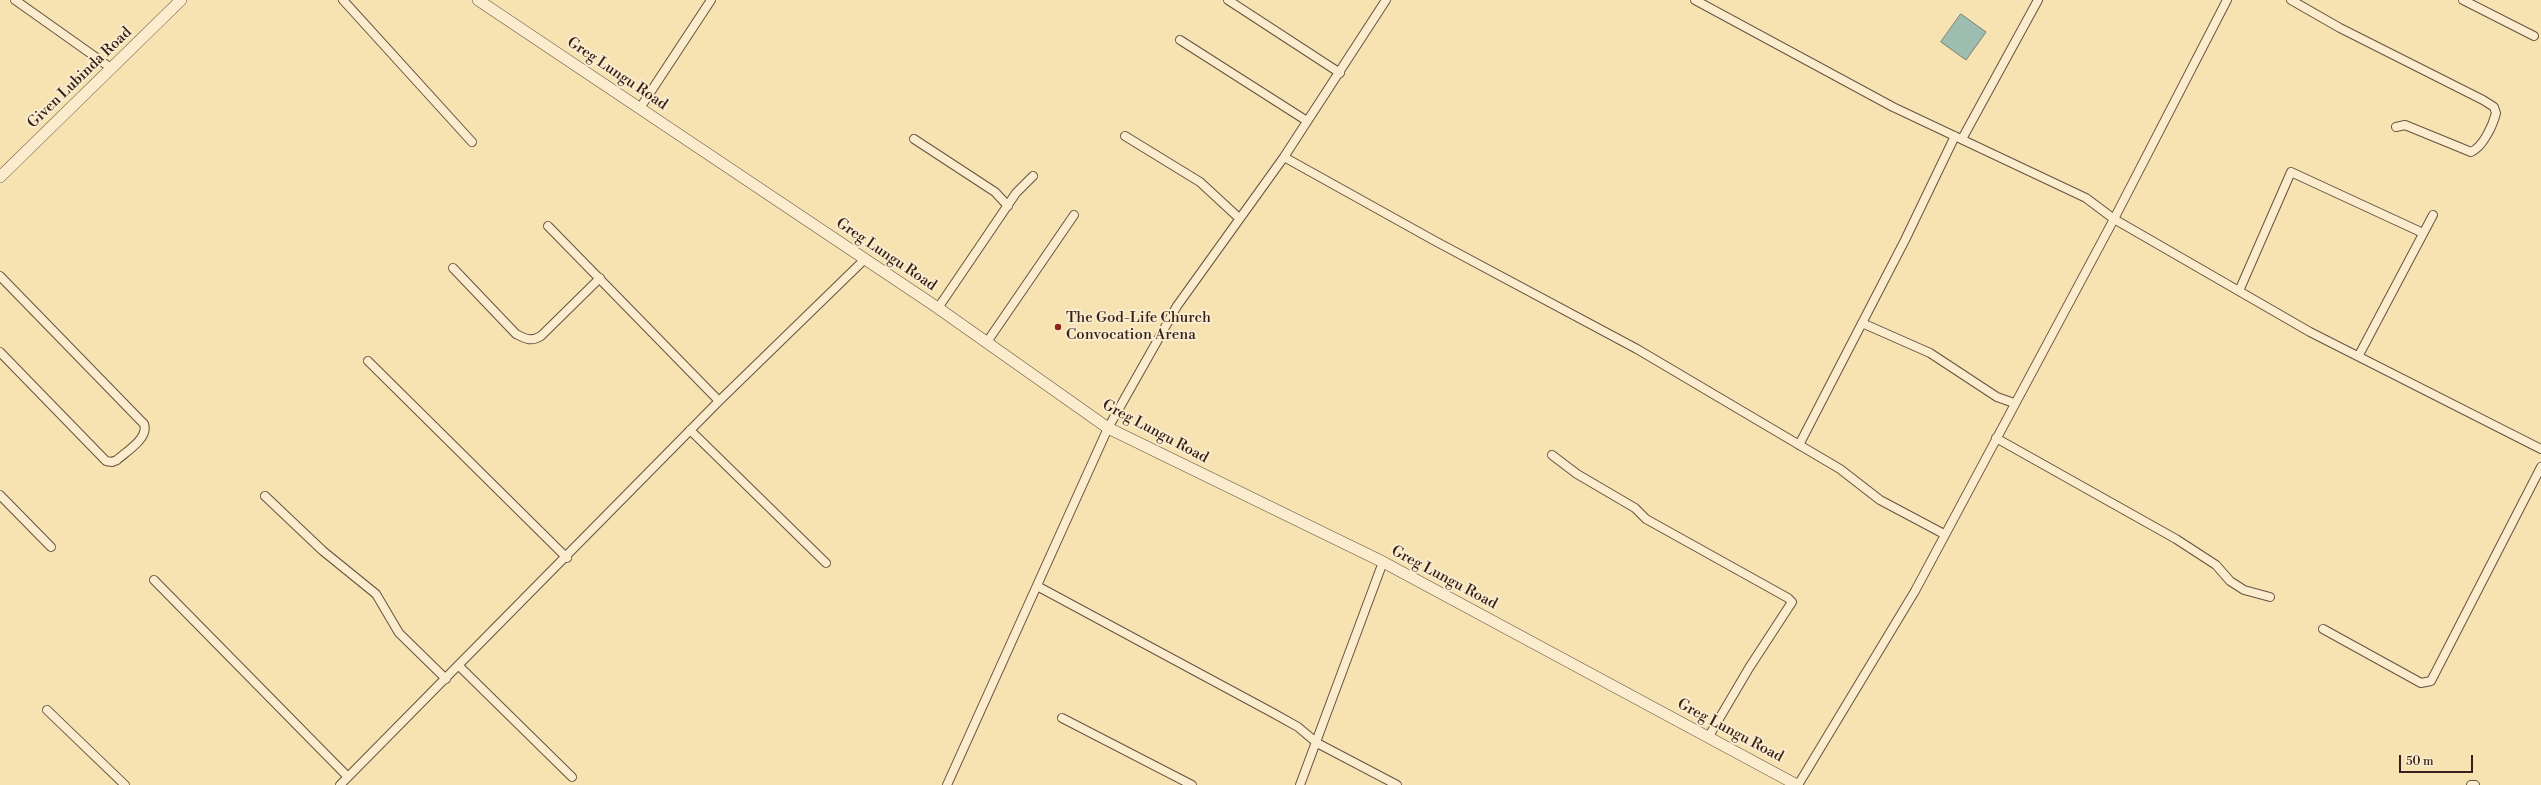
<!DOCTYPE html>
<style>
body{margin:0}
#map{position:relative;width:2541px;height:785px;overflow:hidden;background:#f7e2b2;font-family:"Libre Bodoni",serif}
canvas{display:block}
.scale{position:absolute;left:2399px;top:755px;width:74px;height:18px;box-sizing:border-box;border:2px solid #36221b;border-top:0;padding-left:5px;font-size:12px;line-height:14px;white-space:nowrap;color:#36221b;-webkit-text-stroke:3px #faeccd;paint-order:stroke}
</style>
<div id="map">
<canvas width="2541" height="785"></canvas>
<div class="scale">50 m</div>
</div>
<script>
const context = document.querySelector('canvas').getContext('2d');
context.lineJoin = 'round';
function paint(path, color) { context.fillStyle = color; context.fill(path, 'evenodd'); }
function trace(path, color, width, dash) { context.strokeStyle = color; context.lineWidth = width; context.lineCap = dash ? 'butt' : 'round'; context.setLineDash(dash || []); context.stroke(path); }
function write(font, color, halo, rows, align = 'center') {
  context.font = font + ' "Libre Bodoni",serif'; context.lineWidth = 4; context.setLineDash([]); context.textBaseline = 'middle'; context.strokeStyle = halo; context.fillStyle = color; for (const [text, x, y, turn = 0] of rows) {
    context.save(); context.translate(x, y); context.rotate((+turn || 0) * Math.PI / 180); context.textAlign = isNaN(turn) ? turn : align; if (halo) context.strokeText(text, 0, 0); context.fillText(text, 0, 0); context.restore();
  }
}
const water = new Path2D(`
 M1961 14 1986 32 1966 60 1941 42Z`);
const minor = new Path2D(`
 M15 0 111 68
 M343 0 472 142
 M1228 0 1340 73
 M1695 0 1893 107 2086 198 2114 219 2310 332 2541 449
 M2291 0 2340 28 2483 100 2494 107 2496 113C2493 125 2483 147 2471 152L2405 125 2396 127
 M2463 0 2534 36
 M1180 40 1307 121
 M640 108 711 0
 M1125 136 1200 182 1239 218
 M914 139 995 192 1008 206
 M1962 139 2038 0
 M1284 157 1435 241 1637 349 1840 469 1880 500 1944 534
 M548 226 719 401
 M453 268 516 334C526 339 531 342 541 336L600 278
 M0 276 144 424C149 438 127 451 117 460L112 462 106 461 0 352
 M2239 291 2291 172 2423 233
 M938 308 1016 193 1033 176
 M1862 323 1930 353 1997 397 2014 403
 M987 342 1074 215
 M2359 355 2433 215
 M368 361 567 558
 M690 430 826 563
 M1996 438 2176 539 2216 565 2230 581 2244 590 2270 597
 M1799 445 1905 240 1955 136
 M1552 455 1577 474 1635 508 1646 519 1788 598 1792 602 1749 668 1709 736
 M0 495 51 547
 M265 496 323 551 376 594 399 633 446 679
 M154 580 348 777
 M1037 586 1273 713 1298 727 1317 743 1397 785
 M2323 629 2421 683 2431 681 2541 467
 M459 666 572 777
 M47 710 125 785
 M1062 718 1192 785
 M340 785 719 401 864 260
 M947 785 1108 428 1177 306 1284 157 1386 0
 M1300 785 1383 562
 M1798 785 1915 591 2114 219 2227 0
 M2471 785H2475`);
const tertiary = new Path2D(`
 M478 0 938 308 1108 428 1383 562 1797 785
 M0 177 181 0`);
const markers = [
 [1058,327,4,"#8f2418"]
];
const streetNames = [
 ["Greg Lungu Road",617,74,34],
 ["Given Lubinda Road",80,78,-44],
 ["Greg Lungu Road",886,255,34],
 ["Greg Lungu Road",1155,432,28],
 ["Greg Lungu Road",1444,578,28],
 ["Greg Lungu Road",1730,731,28]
];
const poiNames = [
 ["The God-Life Church",1066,318],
 ["Convocation Arena",1066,335]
];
paint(water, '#9dbdb0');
trace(water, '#747f74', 1);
trace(minor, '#665241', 10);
trace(tertiary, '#665241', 12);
trace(minor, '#faeccd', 8);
trace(tertiary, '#faeccd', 11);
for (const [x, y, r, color] of markers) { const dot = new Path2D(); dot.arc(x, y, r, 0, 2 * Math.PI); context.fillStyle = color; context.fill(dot); trace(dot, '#faeccd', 1.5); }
write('15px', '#36221b', '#faeccd', streetNames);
write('15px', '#36221b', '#faeccd', poiNames, 'left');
</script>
